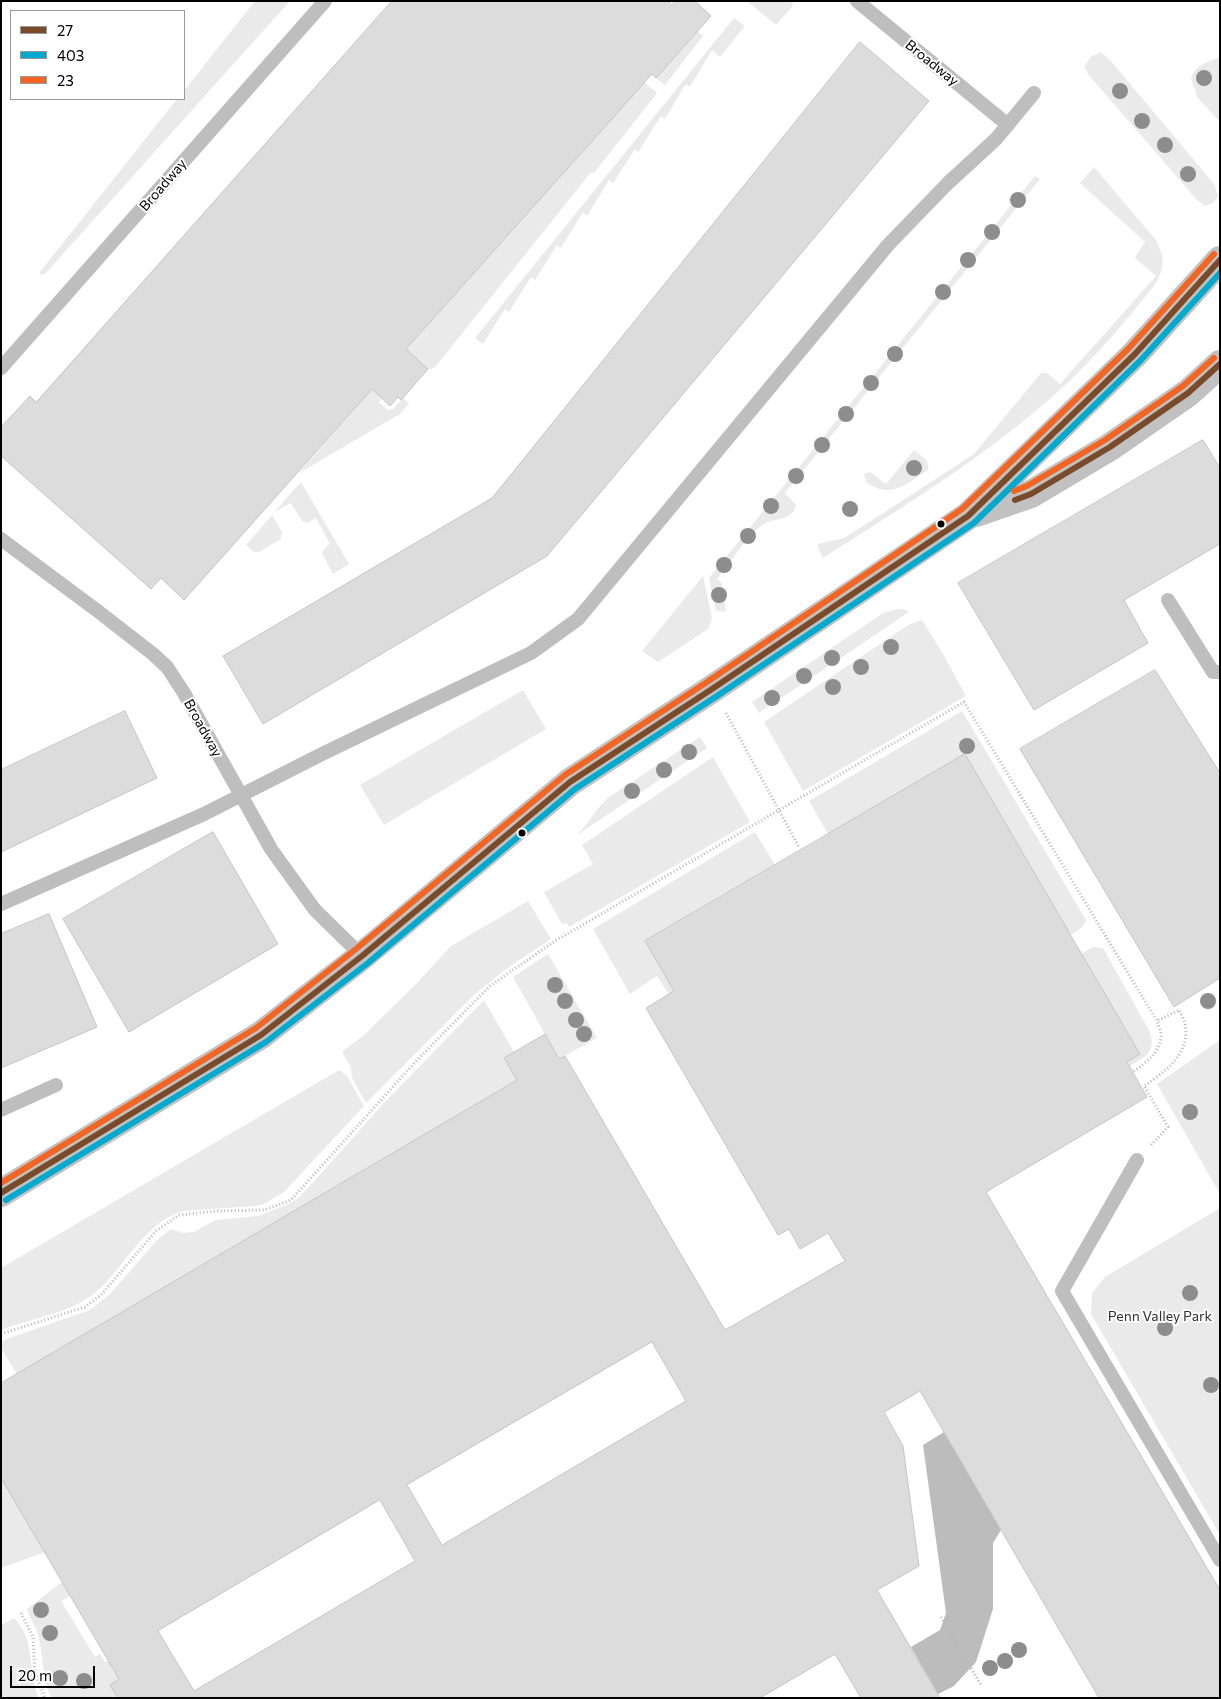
<!DOCTYPE html>
<style>
body{margin:0}
#map{position:relative;width:1221px;height:1699px;overflow:hidden;background:#fff;font-family:Commissioner,sans-serif}
canvas{display:block}
.frame{position:absolute;inset:0;border:2px solid #000;pointer-events:none}
.legend{position:absolute;left:10px;top:10px;width:175px;height:90px;box-sizing:border-box;background:#fff;border:1px solid #999;margin:0;padding:6px 9px;list-style:none;font-size:15px;color:#000}
.legend li{display:flex;align-items:center;gap:10px;height:25px}
.legend b{width:25px;border:1px solid #999}
.scale{position:absolute;left:10px;top:1666px;width:85px;height:22px;box-sizing:border-box;border:2px solid #000;border-top:0;padding-left:6px;font-size:15px;line-height:18px;white-space:nowrap;color:#000;-webkit-text-stroke:4px #fff;paint-order:stroke}
</style>
<div id="map">
<canvas width="1221" height="1699"></canvas>
<div class="frame"></div>
<ul class="legend">
<li><b style="height:6px;background:#7a4b2a"></b>27</li>
<li><b style="height:6px;background:#00a9ce"></b>403</li>
<li><b style="height:6px;background:#f26522"></b>23</li>
</ul>
<div class="scale">20 m</div>
</div>
<script>
const context = document.querySelector('canvas').getContext('2d');
context.lineJoin = 'round';
function paint(path, color) { context.fillStyle = color; context.fill(path, 'evenodd'); }
function trace(path, color, width, dash) { context.strokeStyle = color; context.lineWidth = width; context.lineCap = dash ? 'butt' : 'round'; context.setLineDash(dash || []); context.stroke(path); }
function write(font, color, halo, rows, align = 'center') {
  context.font = font + ' Commissioner,sans-serif'; context.lineWidth = 4; context.setLineDash([]); context.textBaseline = 'middle'; context.strokeStyle = halo; context.fillStyle = color; for (const [text, x, y, turn = 0] of rows) {
    context.save(); context.translate(x, y); context.rotate((+turn || 0) * Math.PI / 180); context.textAlign = isNaN(turn) ? turn : align; if (halo) context.strokeText(text, 0, 0); context.fillText(text, 0, 0); context.restore();
  }
}
const green = new Path2D(`
 M255 1H290L45 274 41 275 40 272 177 99H184V91Z
 M794 1 791 8 776 25 748 2Z
 M734 18 745 26 720 57 712 50 690 87 686 84 665 119 661 116 638 152 635 149 613 183 609 180 587 216 583 212 561 248 557 245 535 280 531 277 509 312 505 309 483 344 475 338Z
 M697 31 703 36 665 85 656 78Z
 M1101 52 1110 60 1214 184 1218 196 1213 203 1205 206 1197 200 1088 74 1084 66 1092 56Z
 M1220 57V122L1197 97 1191 78C1196 64 1207 63 1220 57Z
 M644 82 657 93 594 173 591 172 436 366 432 369H428L406 349Z
 M1094 167 1156 240C1165 258 1165 269 1154 286 1125 321 1097 356 1063 387 990 454 906 505 823 558L817 545C824 541 837 541 846 537L974 454 1041 373H1047L1060 384 1156 276 1136 259 1135 257 1145 242 1080 183Z
 M1035 176 1040 179 785 493 796 505C793 520 775 518 764 524 749 533 729 564 717 579L722 583 726 612 716 611 709 578Z
 M372 389 381 398 379 402 388 410 390 409 392 410 403 398 409 403 400 414 299 473Z
 M914 450C920 455 931 461 928 470 906 484 891 500 866 482L864 474 870 472 886 484Z
 M301 482 349 564 333 574 322 553 325 548 330 544 316 518 307 523 302 521 291 503 274 512Z
 M272 515 282 532 281 539 259 552H254L246 545Z
 M703 576 712 618 708 629 658 662 642 651Z
 M901 609 909 611 906 614 759 713 752 702 883 613 893 610Z
 M922 620 943 654 966 696 803 791 764 722 910 624Z
 M523 690 546 729 384 825 360 785Z
 M962 711 1086 920C1084 928 1077 931 1070 935L828 834 809 801Z
 M700 737 707 748 577 835C589 823 596 808 609 797Z
 M713 757 750 822 569 927 567 923 562 924 544 892 593 864 582 845Z
 M755 832 775 865 645 941 674 991 669 995 657 976 630 994 593 929Z
 M528 901 551 939 506 969 475 994 366 1103 352 1078 351 1067 343 1054V1051L363 1036 416 984 451 946Z
 M1093 947 1103 948 1150 1032C1156 1052 1145 1057 1130 1066L1127 1062 1139 1054 1081 954Z
 M548 954 597 1038 559 1059 513 977Z
 M484 1000 514 1052 504 1058 517 1080 17 1374 1 1348V1342L15 1336 90 1310 111 1293 157 1240 171 1229 183 1233 194 1232 215 1220 258 1216 284 1206 296 1200 308 1188 383 1104Z
 M1220 1040V1194L1157 1084Z
 M339 1070 347 1076 364 1106 284 1192 264 1204 254 1206 183 1211C140 1224 123 1274 88 1298 62 1315 29 1319 1 1330V1268Z
 M1220 1208V1535L1091 1314 1092 1293 1105 1277Z
 M1 1478 45 1552 4 1567 1 1566Z
 M62 1582 70 1596 61 1601 95 1657 100 1654 105 1662 108 1660 119 1679 110 1685 118 1698H52C41 1678 44 1657 38 1635 36 1626 30 1619 27 1609Z
 M14 1618C36 1639 27 1672 39 1698H1V1625Z`);
const water = new Path2D(`
 M944 1432 1001 1530 993 1543V1609L976 1662 954 1686 938 1694 911 1647 940 1630 946 1613 923 1445Z`);
const building = new Path2D(`
 M392 1H668L672 5 675 1H695L711 16 656 78 652 74 406 349 428 369 403 398 401 400 398 397 390 406 372 389 184 600 161 578 151 589 1 456V427L30 396 36 402Z
 M860 42 929 101 547 556 263 724 223 656 492 498Z
 M1203 440 1220 468V544L1124 600 1148 643 1034 710 958 583Z
 M1155 670 1220 773V978L1174 1007 1020 749Z
 M125 711 157 778 1 852V770Z
 M965 754 1140 1054 1127 1062 1147 1097 986 1192 1220 1590V1698H1099L920 1391 884 1412 903 1446 919 1566 877 1590 940 1698H861L835 1654 760 1698H118L110 1685 119 1679 1 1478V1383L517 1080 504 1058 545 1034 559 1059 565 1056 725 1330 845 1261 828 1233 800 1249 789 1229 778 1235 646 1008 674 991 645 941ZM652 1342 686 1401 442 1545 407 1485ZM380 1500 415 1561 194 1691 158 1631Z
 M213 832 278 944 129 1032 63 919Z
 M49 914 97 1027 1 1068V934Z`);
const path = new Path2D(`
 M726 713 799 847
 M1151 1145 1168 1127 1144 1086C1165 1072 1191 1053 1185 1024 1184 1019 1181 1014 1179 1010L1157 1021
 M1 1334 85 1307 101 1295 156 1231 179 1215 216 1211 265 1210 291 1200 418 1059 490 986 555 941 964 702 1157 1021C1158 1025 1162 1032 1161 1037 1159 1054 1145 1063 1133 1072
 M21 1613 33 1637 35 1672 45 1698
 M941 1617 981 1685`);
const lane = new Path2D(`
 M857 1 1008 125
 M1 368 325 1
 M1 539 99 612 153 654 167 667 184 693 271 849 315 910 362 956
 M1168 600 1213 672H1220
 M1 904 204 814 322 754 531 653 578 619 888 245 948 183 996 139 1034 93
 M1 1110 56 1085
 M1137 1160 1062 1291 1220 1560`);
const secondary = new Path2D(`
 M976 513 1031 494 1110 447 1188 393 1220 364
 M1 1193 261 1035 362 956 570 782 712 689 968 516 1135 354 1220 260`);
const bus1 = new Path2D(`
 M1015 500 1031 494 1110 447 1188 393 1220 364
 M1 1193 261 1035 362 956 570 782 712 689 968 516 1135 354 1220 260`);
const bus2 = new Path2D(`
 M6 1200 266 1042 368 963 575 789 717 696 974 523 1141 360 1220 273`);
const bus3 = new Path2D(`
 M1014 491 1027 486 1105 440 1183 386 1214 358
 M1 1183 256 1028 356 949 565 775 707 682 962 509 1129 348 1214 254`);
const trees = [
 [1204,78],
 [1120,91],
 [1142,121],
 [1165,145],
 [1188,174],
 [1018,200],
 [992,232],
 [968,260],
 [943,292],
 [895,354],
 [871,383],
 [846,414],
 [822,445],
 [914,468],
 [796,476],
 [771,506],
 [850,509],
 [748,536],
 [724,565],
 [719,595],
 [891,647],
 [832,658],
 [861,667],
 [804,676],
 [833,687],
 [772,698],
 [967,746],
 [689,752],
 [664,770],
 [632,791],
 [555,985],
 [565,1001],
 [1208,1001],
 [576,1020],
 [584,1034],
 [1190,1112],
 [1190,1293],
 [1165,1328],
 [1211,1385],
 [41,1610],
 [50,1633],
 [1019,1650],
 [1005,1661],
 [990,1668],
 [60,1678],
 [84,1681]
];
const markers = [
 [941,524,4.5,"#000"],
 [522,833,4.5,"#000"]
];
const streetNames = [
 ["Broadway",932,63,39],
 ["Broadway",163,185,-49],
 ["Broadway",203,728,61]
];
const parkNames = [
 ["Penn Valley Park",1160,1316]
];
paint(green, '#eaeaea');
paint(water, '#bcbcbc');
paint(building, '#dcdcdc');
trace(building, '#c5c5c5', 1);
trace(path, '#b8b8b8', 3, [1, 2.5]);
trace(lane, '#bebebe', 14);
trace(secondary, '#c1c1c1', 28);
trace(bus1, '#7a4b2a', 6);
trace(bus2, '#00a9ce', 6);
trace(bus3, '#f26522', 6);
context.fillStyle = '#8d8d8d';
for (const [x, y] of trees) { context.beginPath(); context.arc(x, y, 8, 0, 2 * Math.PI); context.fill(); }
for (const [x, y, r, color] of markers) { const dot = new Path2D(); dot.arc(x, y, r, 0, 2 * Math.PI); context.fillStyle = color; context.fill(dot); trace(dot, '#fff', 2); }
write('14px', '#000', '#fff', streetNames);
write('14px', '#2f2f2f', '#fff', parkNames);
</script>
